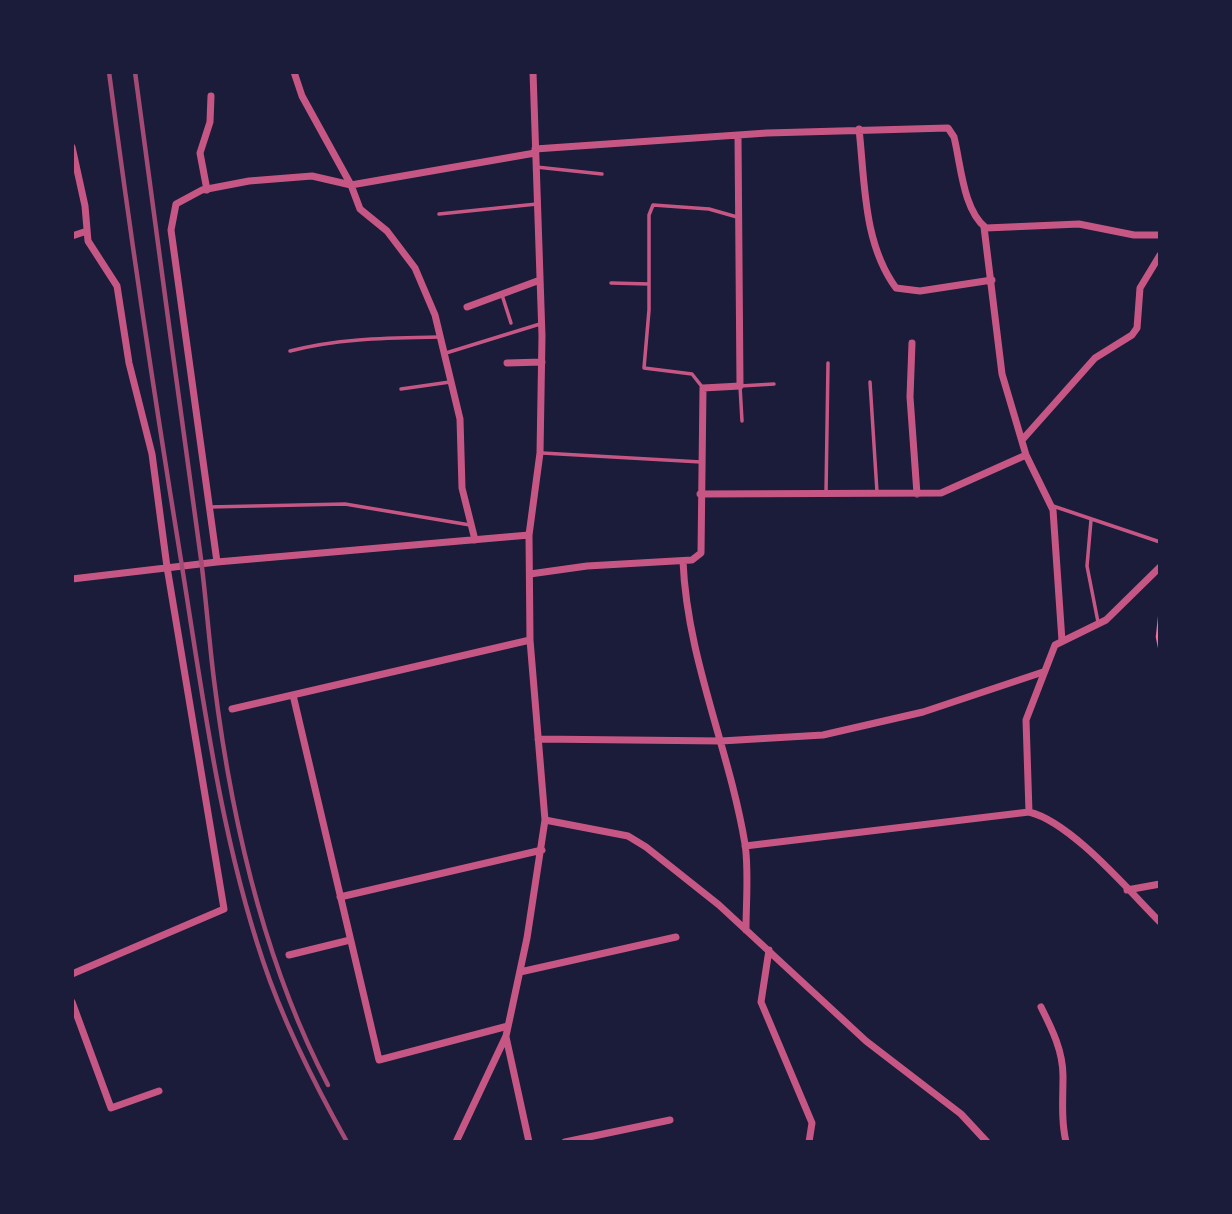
<!DOCTYPE html>
<style>
body{margin:0}
#map{position:relative;width:1232px;height:1214px;overflow:hidden;background:#1b1b3a;font-family:"DM Sans",sans-serif}
canvas{display:block}
.frame{position:absolute;inset:0;border:74px solid #1b1b3a;pointer-events:none}
</style>
<div id="map">
<canvas width="1232" height="1214"></canvas>
<div class="frame"></div>
</div>
<script>
const context = document.querySelector('canvas').getContext('2d');
context.lineJoin = 'round';
function trace(path, color, width, dash) { context.strokeStyle = color; context.lineWidth = width; context.lineCap = dash ? 'butt' : 'round'; context.setLineDash(dash || []); context.stroke(path); }
const path = new Path2D(`
 M1160 609 1157 637 1160 652`);
const service = new Path2D(`
 M536 167 602 174
 M439 214 537 204
 M611 283 649 284
 M502 295 511 323
 M290 351C339 338 389 338 439 337
 M446 353 540 324
 M870 382 877 492
 M703 388 692 374 644 368 649 310V215L653 205 709 209 737 217
 M401 389 450 382
 M742 421 740 386 774 384
 M542 453 701 462
 M826 493 828 363
 M1053 506 1160 542
 M209 507 345 504 470 525
 M1091 520 1087 566 1098 622`);
const minor = new Path2D(`
 M294 72 302 96 351 185 360 209 387 231 415 268 435 315 460 419 462 488 475 540
 M859 129C865 182 863 243 896 288L920 291 992 280
 M72 147 85 206 88 241 117 286 129 363 152 454 167 567 224 909 72 974
 M535 149 767 133 948 128 954 137C961 165 963 210 986 228L1079 224 1134 235H1160
 M207 190 200 153 210 122 211 96
 M72 236 87 231
 M467 307 540 280
 M912 343 910 397 917 494
 M507 363 542 362
 M1023 439 1095 358 1132 335 1137 328 1140 288 1160 255
 M1026 455 1053 510 1062 641
 M700 494 941 493 1026 455 1002 374 984 227
 M683 561C687 659 729 748 745 844 749 871 746 902 746 930
 M217 562 171 230 176 204 202 190 249 181 312 176 351 185 535 153
 M530 574 587 566 692 560 701 553 703 388 740 386 738 136
 M72 579 217 562 529 535
 M293 695 379 1060 508 1026
 M232 709 530 640
 M538 739 721 741 823 735 923 712 1043 672
 M1029 812 1026 720 1055 645 1106 620 1160 567
 M545 820 628 836 646 847 719 905 866 1041 961 1114 987 1142
 M745 846 1029 812C1071 822 1128 890 1160 922
 M1127 890 1160 884
 M340 897 542 850
 M769 950 761 1002 812 1123 809 1142
 M289 955 350 940
 M520 972 676 937
 M72 1002 111 1108 159 1091
 M1041 1007C1052 1029 1063 1051 1063 1076 1063 1098 1061 1120 1066 1142
 M506 1037 529 1142
 M456 1142 506 1036 527 938 545 820 530 640 529 535 540 453 542 336 533 72
 M565 1142 670 1120`);
const rail = new Path2D(`
 M109 72C130 233 154 394 180 554 202 690 219 830 263 961 284 1024 315 1085 347 1142
 M135 72C156 234 179 397 201 559 206 599 209 640 214 680 231 818 263 961 328 1085`);
trace(path, '#ff6b9d', 2.5);
trace(service, '#c65784', 3.5);
trace(minor, '#c65784', 7);
trace(rail, '#a44b75', 4.5);
</script>
